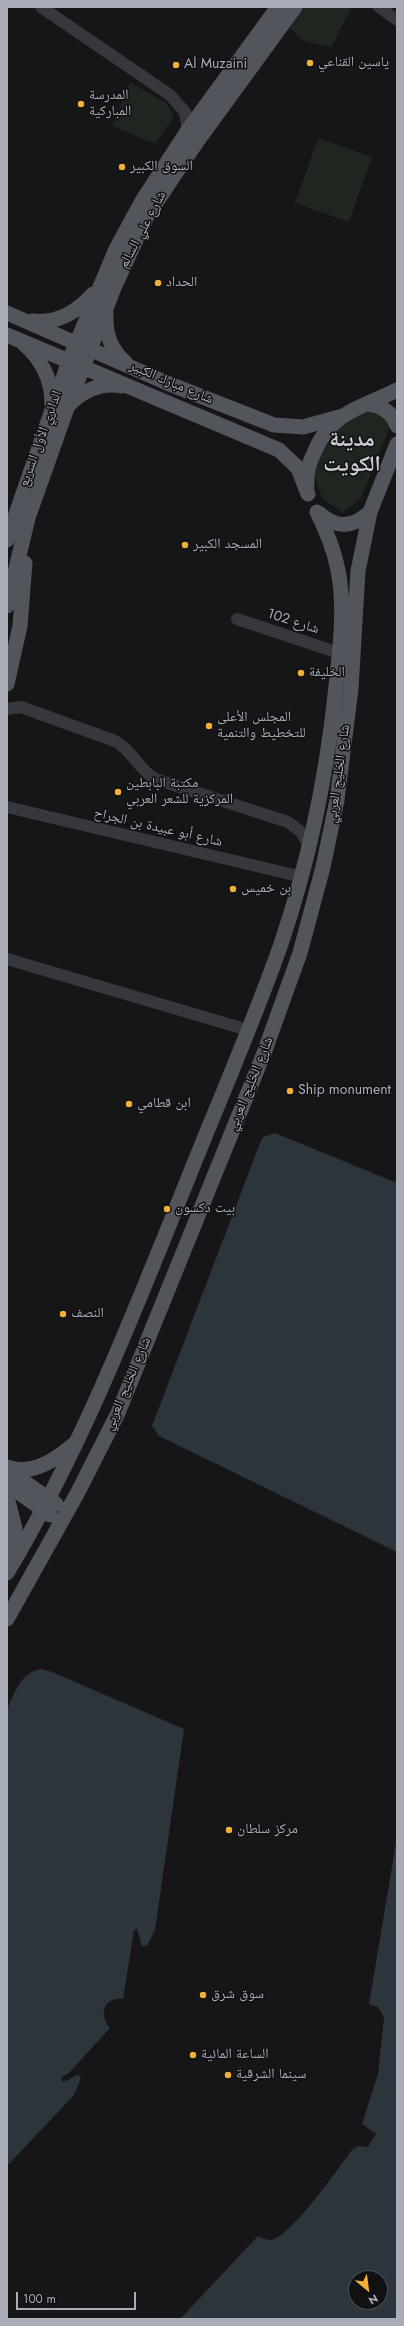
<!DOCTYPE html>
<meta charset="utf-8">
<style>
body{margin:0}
#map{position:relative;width:404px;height:2326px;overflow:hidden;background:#161618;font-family:Jost,sans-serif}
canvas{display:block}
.frame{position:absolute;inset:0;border:8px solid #a8adb8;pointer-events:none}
.north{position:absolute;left:348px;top:2270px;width:40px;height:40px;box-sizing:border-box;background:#111113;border:1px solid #4d4f55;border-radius:50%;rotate:151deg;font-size:11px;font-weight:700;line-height:16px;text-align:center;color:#a8adb8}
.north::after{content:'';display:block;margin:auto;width:14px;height:18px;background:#f2b134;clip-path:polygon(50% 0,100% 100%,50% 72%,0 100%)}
.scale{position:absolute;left:16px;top:2292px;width:120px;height:18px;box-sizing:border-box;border:2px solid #a8adb8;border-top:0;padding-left:5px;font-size:12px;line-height:14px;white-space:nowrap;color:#a8adb8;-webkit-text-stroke:3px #111113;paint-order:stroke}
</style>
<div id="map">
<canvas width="404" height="2326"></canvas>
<div class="frame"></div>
<div class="north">N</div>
<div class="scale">100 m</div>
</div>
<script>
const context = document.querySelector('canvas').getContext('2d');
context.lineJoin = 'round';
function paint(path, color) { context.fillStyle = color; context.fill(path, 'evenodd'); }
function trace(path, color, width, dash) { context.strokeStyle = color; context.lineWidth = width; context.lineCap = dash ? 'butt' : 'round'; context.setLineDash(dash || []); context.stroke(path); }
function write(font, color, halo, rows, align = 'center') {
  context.font = font + ' Jost,"Noto Naskh Arabic",sans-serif'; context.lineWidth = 3; context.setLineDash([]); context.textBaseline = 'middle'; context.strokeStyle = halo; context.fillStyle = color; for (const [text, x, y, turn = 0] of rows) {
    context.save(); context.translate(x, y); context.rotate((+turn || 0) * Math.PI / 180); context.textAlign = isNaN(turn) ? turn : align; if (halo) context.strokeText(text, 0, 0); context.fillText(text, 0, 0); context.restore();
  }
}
const green = new Path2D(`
 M300 7H349L351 9 331 47 304 41 286 25Z
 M130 82 166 103 174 116 155 144 112 126Z
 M318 138 372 157 349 222 295 203Z
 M366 405 392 421 361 498 343 513 322 498 313 471 339 418Z`);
const water = new Path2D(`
 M275 1133 397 1183V1552L159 1436 152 1426 260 1143 263 1137Z
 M42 1669 52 1672 184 1729 155 1930 147 1946H142L137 1929 134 1930 123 1999C104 1997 98 2014 110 2028L69 2073 61 2078 63 2082 78 2075 81 2078 74 2095 7 2166V1709C15 1693 21 1671 42 1669Z
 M397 1837V2319H180L258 2236C261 2237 266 2240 270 2240 289 2240 339 2167 352 2150L358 2146 368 2147 376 2134 362 2124 378 2074 384 2017 378 2007 369 2004ZM356 2278H380V2302H356Z`);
const minor = new Path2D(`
 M41 7 170 95 185 112 188 130
 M379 7 397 20
 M237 619 339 653
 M7 709 21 707 115 741C132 750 139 770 155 779L288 822 301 832 310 847
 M7 807 294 875 303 872
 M7 959 248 1030`);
const major = new Path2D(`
 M7 313 167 383 274 425 303 427 339 417
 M106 314C105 333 110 349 125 362
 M32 321C57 324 77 312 93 294
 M7 335 279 450 298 468 308 494
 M24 344C41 359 52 380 52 404
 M367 404C381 405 392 412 397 426
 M69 405C82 391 101 382 121 386
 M307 486C306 474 309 463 314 453 330 412 361 408 397 390
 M319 513C337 529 352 528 370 512L397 444
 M7 540 69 361 116 249 142 201 188 130 278 7
 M7 606 28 518 67 408 114 288 147 216 196 143 295 7
 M7 684 20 626 25 563
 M7 1467C32 1476 55 1460 73 1445
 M7 1470 56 1504
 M7 1484 50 1515
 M7 1497 15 1528V1556
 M7 1573C81 1449 133 1315 187 1181 218 1103 253 1024 281 944 308 864 326 779 335 695 339 655 346 610 338 570 334 550 326 530 317 512
 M7 1619 78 1492 118 1413 264 1053 300 953 323 867 337 800 351 689 358 571 370 512`);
const markers = [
 [310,63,4,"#f2b134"],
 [176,65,4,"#f2b134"],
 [81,104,4,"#f2b134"],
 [122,167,4,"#f2b134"],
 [158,283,4,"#f2b134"],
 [185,545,4,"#f2b134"],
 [301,673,4,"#f2b134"],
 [209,726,4,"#f2b134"],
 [118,792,4,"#f2b134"],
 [233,889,4,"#f2b134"],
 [290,1091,4,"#f2b134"],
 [129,1104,4,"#f2b134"],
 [167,1209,4,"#f2b134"],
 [63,1314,4,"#f2b134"],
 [229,1830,4,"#f2b134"],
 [203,1995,4,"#f2b134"],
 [193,2055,4,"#f2b134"],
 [228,2075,4,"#f2b134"]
];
const poiNames = [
 ["ياسين القناعي",318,63],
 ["Al Muzaini",184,65],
 ["المدرسة",89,96],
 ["المباركية",89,112],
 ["السوق الكبير",130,167],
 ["الحداد",166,283],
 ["المسجد الكبير",193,545],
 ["الخليفة",309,673],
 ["المجلس الأعلى",217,718],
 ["للتخطيط والتنمية",217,734],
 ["مكتبة البابطين",126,784],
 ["المركزية للشعر العربي",126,800],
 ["بن خميس",241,889],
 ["Ship monument",298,1091],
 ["ابن قطامي",137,1104],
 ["بيت دكسون",175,1209],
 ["النصف",71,1314],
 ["مركز سلطان",237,1830],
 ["سوق شرق",211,1995],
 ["الساعة المائية",201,2055],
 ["سينما الشرقية",236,2075]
];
const streetNames = [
 ["شارع علي السالم",143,230,-62],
 ["شارع مبارك الكبير",171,383,23],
 ["الدائري الأول السريع",41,439,-70],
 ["شارع 102",293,622,18],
 ["شارع الخليج العربي",339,774,-82],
 ["شارع أبو عبيدة بن الجراح",158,828,13],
 ["شارع الخليج العربي",251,1084,-68],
 ["شارع الخليج العربي",128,1384,-67]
];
const townNames = [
 ["مدينة",352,441],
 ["الكويت",352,466]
];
paint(green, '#1e261f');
paint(water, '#2c353c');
trace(minor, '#37383d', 12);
trace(major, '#53555c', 15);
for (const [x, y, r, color] of markers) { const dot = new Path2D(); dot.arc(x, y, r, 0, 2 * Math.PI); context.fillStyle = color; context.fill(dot); trace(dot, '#111113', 1.5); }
write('14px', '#a8adb8', '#111113', poiNames, 'left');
write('14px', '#a8adb8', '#111113', streetNames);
write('bold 22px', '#c9ccd4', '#111113', townNames);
</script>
